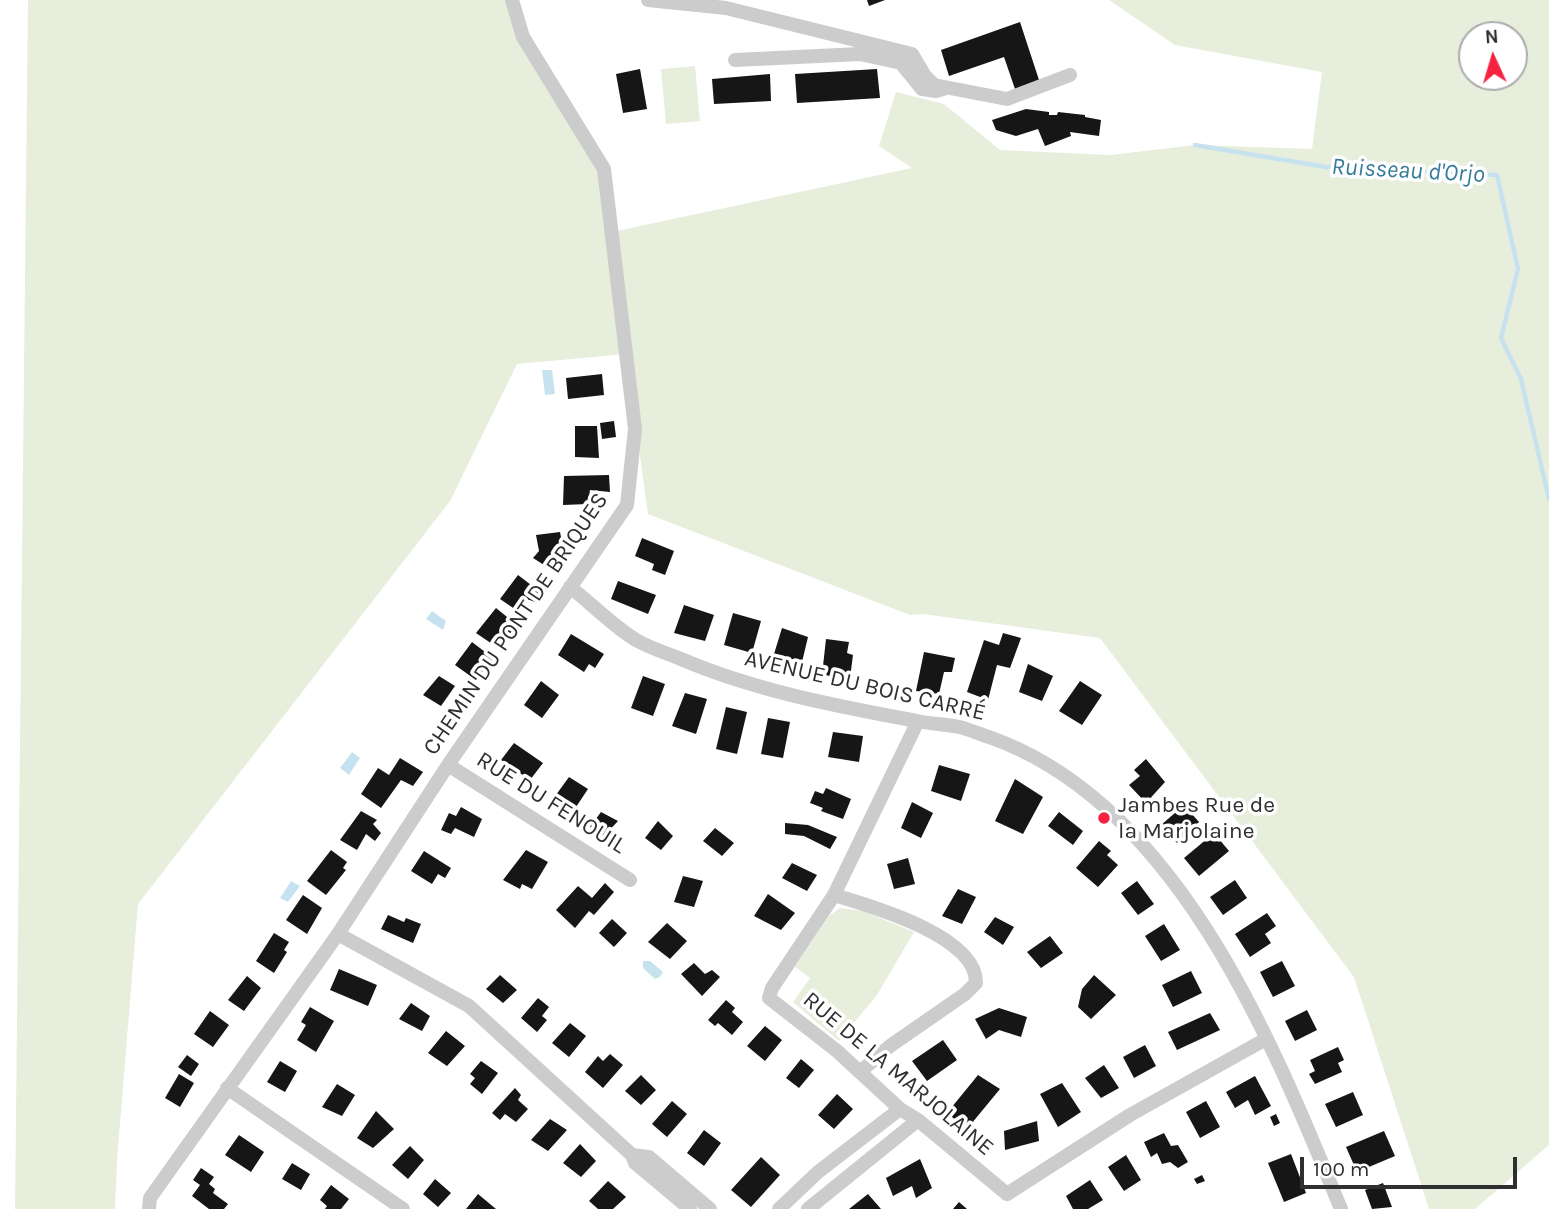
<!DOCTYPE html>
<meta charset="utf-8">
<style>
body{margin:0}
#map{position:relative;width:1549px;height:1209px;overflow:hidden;background:#fff;font-family:Karla,sans-serif}
canvas{display:block}
.north{position:absolute;left:1458px;top:21px;width:70px;height:70px;box-sizing:border-box;background:#fff;border:2px solid #acacac;border-radius:50%;rotate:356deg;font-size:19px;font-weight:700;line-height:28px;text-align:center;color:#2f2f2f}
.north::after{content:'';display:block;margin:auto;width:24px;height:32px;background:#f52240;clip-path:polygon(50% 0,100% 100%,50% 72%,0 100%)}
.scale{position:absolute;left:1300px;top:1157px;width:217px;height:32px;box-sizing:border-box;border:4px solid #2f2f2f;border-top:0;padding-left:9px;font-size:21px;line-height:24px;white-space:nowrap;color:#2f2f2f;-webkit-text-stroke:5px #fff;paint-order:stroke}
</style>
<div id="map">
<canvas width="1549" height="1209"></canvas>
<div class="north">N</div>
<div class="scale">100 m</div>
</div>
<script>
const context = document.querySelector('canvas').getContext('2d');
context.lineJoin = 'round';
function paint(path, color) { context.fillStyle = color; context.fill(path, 'evenodd'); }
function trace(path, color, width, dash) { context.strokeStyle = color; context.lineWidth = width; context.lineCap = dash ? 'butt' : 'round'; context.setLineDash(dash || []); context.stroke(path); }
function write(font, color, halo, rows, align = 'center') {
  context.font = font + ' Karla,sans-serif'; context.lineWidth = 7; context.setLineDash([]); context.textBaseline = 'middle'; context.strokeStyle = halo; context.fillStyle = color; for (const [text, x, y, turn = 0] of rows) {
    context.save(); context.translate(x, y); context.rotate((+turn || 0) * Math.PI / 180); context.textAlign = isNaN(turn) ? turn : align; if (halo) context.strokeText(text, 0, 0); context.fillText(text, 0, 0); context.restore();
  }
}
const green = new Path2D(`
 M28 0H512L523 37 604 169 612 232 912 168 879 146 896 92 944 104 1000 150 1111 155 1195 145 1312 149 1322 72 1175 45 1109 0H1549V1145L1475 1209H1429L1354 977 1100 638 923 614 910 615 648 514 626 354 517 364 450 501 138 904 117 1159 115 1209H15ZM1472 35H1514V77H1472Z
 M695 66 700 121 666 124 661 69Z
 M840 908 863 911 914 932 877 995 839 1041 793 1002 810 978 795 967 829 916Z`);
const water = new Path2D(`
 M542 370H552L555 394 545 395Z
 M432 611 446 621 443 630 426 619Z
 M352 752 360 758 349 775 340 768Z
 M291 881 300 886 288 902 280 898Z
 M643 961H650L663 972 660 977 655 979 643 968Z`);
const stream = new Path2D(`
 M1195 145 1326 167 1497 175 1518 269 1501 338 1521 379 1549 499`);
const building = new Path2D(`
 M867 0H885L869 6Z
 M1020 22 1039 80 1015 89 1004 57 949 76 941 50Z
 M640 69 647 109 623 113 616 74Z
 M877 69 880 98 797 103 795 74Z
 M770 74 771 101 714 104 712 79Z
 M1026 109 1049 112V115H1057L1058 112 1085 115V117L1101 120 1099 136 1070 132 1071 136 1045 146 1038 129 1016 136 996 130 992 120Z
 M602 374 604 395 568 399 566 378Z
 M614 421 616 437 602 439 600 423Z
 M575 426H597L599 458 575 457Z
 M609 475 610 492 590 490 588 504 563 505 564 476Z
 M560 532 564 552 552 570 533 558 539 551 536 535Z
 M642 538 674 551 665 575 652 570 654 564 635 556Z
 M518 575 539 591 535 602 527 599 519 612 500 599Z
 M618 581 656 595 648 614 611 599Z
 M684 605 714 615 705 641 674 633Z
 M496 608 517 625 498 648 476 633Z
 M733 613 761 621 752 653 724 645Z
 M782 628 808 637 802 662 774 654Z
 M1003 633 1021 638 1010 668 997 665 988 700 967 692 984 640 999 645Z
 M571 634 604 654 595 668 589 664 584 672 558 655Z
 M826 639 849 642 847 653 853 655 850 678 822 675Z
 M472 642 493 658 476 680 455 665Z
 M924 652 955 658 952 672H944L939 694 916 691Z
 M1028 664 1053 676 1042 701 1019 692Z
 M439 676 455 686 441 706 423 695Z
 M643 676 665 684 653 716 631 708Z
 M541 681 559 695 542 718 524 705Z
 M1080 681 1102 695 1082 725 1059 711Z
 M685 693 707 699 696 734 672 726Z
 M726 707 747 712 737 754 716 749Z
 M768 718 790 722 783 758 761 754Z
 M833 732 863 736 859 762 828 757Z
 M514 743 543 763 530 780 501 760Z
 M400 758 423 772 413 786 401 780 381 808 361 794 378 768 389 775Z
 M1146 759 1165 782 1146 803 1129 785 1140 776 1134 770Z
 M939 765 970 774 961 801 931 791Z
 M569 777 588 789 574 810 553 799Z
 M1015 779 1043 797 1023 834 995 821Z
 M826 788 851 799 843 819 821 811 823 808 810 803 815 791 823 794Z
 M912 802 933 813 921 838 901 828Z
 M1184 805 1199 822 1177 843 1161 825Z
 M461 807 482 819 474 837 455 828 451 834 441 830 449 813 456 816Z
 M361 811 377 820 373 824 381 833 375 841 366 834 357 850 340 840Z
 M601 812 618 821 604 836 590 827Z
 M1059 812 1083 831 1073 845 1048 826Z
 M658 821 673 836 661 850 645 838Z
 M785 823 808 825 837 837 830 849 804 836 785 834Z
 M715 828 734 843 722 856 703 841Z
 M1214 833 1229 851 1199 876 1184 858Z
 M1099 841 1111 851 1107 855 1118 865 1098 887 1076 868Z
 M331 850 347 862 343 868 346 870 326 895 307 881Z
 M526 850 548 862 532 889 522 884 520 889 503 880Z
 M424 851 451 868 445 878 438 874 432 884 411 871Z
 M908 858 915 884 894 889 887 864Z
 M792 863 817 875 807 891 782 878Z
 M683 876 703 881 694 907 674 902Z
 M1235 880 1247 898 1223 915 1210 897Z
 M1137 881 1154 904 1138 915 1121 893Z
 M605 883 614 892 594 915 589 911 575 928 556 910 578 886 592 898Z
 M958 889 976 897 962 924 942 916Z
 M768 894 795 913 781 930 754 916Z
 M303 895 322 908 307 934 286 920Z
 M1267 913 1276 926 1265 934 1271 943 1250 957 1235 934Z
 M388 915 404 922 406 918 421 924 413 943 381 929Z
 M995 917 1014 927 1003 945 984 932Z
 M612 919 627 933 614 947 599 933Z
 M667 923 687 941 670 959 648 942Z
 M1164 924 1180 950 1161 961 1145 936Z
 M274 933 289 942 284 950 287 952 274 973 256 961Z
 M1050 936 1063 953 1041 968 1027 952Z
 M1282 961 1295 986 1273 997 1260 972Z
 M694 963 705 974 712 970 720 977 702 996 681 974Z
 M339 969 377 985 368 1006 330 990Z
 M1191 971 1202 993 1173 1007 1162 985Z
 M500 975 517 990 503 1003 486 989Z
 M1094 975 1116 995 1091 1019 1078 1007 1082 989Z
 M247 976 261 988 244 1011 228 1000Z
 M538 998 549 1007 542 1016 547 1020 537 1032 521 1018Z
 M726 1000 735 1008 732 1012 743 1022 732 1035 718 1023 715 1026 708 1020Z
 M411 1003 430 1016 422 1031 399 1019Z
 M310 1007 334 1021 316 1052 297 1040 306 1025 301 1022Z
 M999 1008 1027 1017 1021 1037 999 1030 986 1039 975 1019Z
 M1307 1010 1317 1030 1295 1041 1285 1021Z
 M210 1011 229 1025 213 1047 194 1034Z
 M1210 1013 1220 1030 1177 1050 1168 1032Z
 M570 1023 586 1036 569 1057 552 1043Z
 M765 1026 782 1040 765 1061 747 1046Z
 M446 1031 465 1046 447 1066 428 1053Z
 M943 1040 957 1060 927 1081 912 1061Z
 M1145 1045 1156 1066 1134 1078 1123 1057Z
 M1338 1047 1344 1060 1338 1063 1342 1072 1315 1084 1309 1074 1315 1071 1310 1060Z
 M610 1054 623 1065 603 1088 585 1072 598 1056 603 1061Z
 M187 1055 199 1064 191 1076 178 1067Z
 M801 1059 814 1070 799 1088 786 1078Z
 M280 1061 297 1071 285 1092 267 1082Z
 M481 1061 498 1073 482 1094 470 1084 475 1078 470 1074Z
 M1104 1065 1119 1088 1101 1098 1085 1078Z
 M179 1074 194 1083 180 1107 165 1098Z
 M641 1075 656 1090 641 1105 625 1091Z
 M978 1075 1000 1089 967 1129 947 1113Z
 M1255 1076 1271 1106 1255 1115 1248 1100 1235 1108 1226 1092Z
 M1062 1083 1081 1112 1058 1127 1040 1094Z
 M337 1084 355 1095 342 1116 322 1107Z
 M515 1088 521 1095 518 1100 528 1109 516 1122 505 1114 500 1120 492 1113Z
 M1353 1092 1363 1115 1336 1127 1325 1104Z
 M837 1094 853 1109 834 1129 818 1115Z
 M672 1101 687 1114 667 1137 652 1124Z
 M1206 1101 1220 1127 1200 1138 1186 1112Z
 M376 1111 394 1129 373 1148 357 1138Z
 M1276 1114 1280 1123 1274 1126 1270 1117Z
 M550 1119 567 1130 548 1151 531 1140Z
 M1037 1121 1039 1141 1005 1150 1004 1131Z
 M704 1130 721 1143 704 1166 687 1153Z
 M1384 1131 1395 1156 1357 1172 1346 1147Z
 M1164 1133 1171 1146 1178 1145 1188 1162 1178 1168 1170 1162 1162 1164 1157 1153 1151 1157 1144 1142Z
 M239 1135 264 1152 251 1172 225 1155Z
 M580 1144 596 1161 581 1177 563 1163Z
 M410 1146 424 1160 408 1179 392 1165Z
 M1291 1154 1306 1193 1284 1202 1268 1163Z
 M1126 1155 1141 1180 1124 1191 1108 1167Z
 M761 1157 780 1175 751 1207 731 1190Z
 M920 1159 932 1188 916 1198 912 1186 893 1196 886 1178Z
 M292 1163 310 1174 301 1190 282 1179Z
 M201 1168 214 1177 209 1184 215 1189 213 1193 228 1204 224 1209H209L192 1196 200 1185 193 1180Z
 M1202 1175 1205 1181 1197 1184 1194 1179Z
 M435 1179 451 1193 438 1207 423 1194Z
 M1090 1180 1103 1200 1088 1209H1073L1066 1196Z
 M608 1181 626 1197 613 1209H598L589 1201Z
 M1383 1183 1392 1207 1372 1209 1365 1190Z
 M331 1185 349 1199 341 1209H325L327 1206 320 1200Z
 M478 1194 496 1209H466Z
 M868 1194 881 1209H849Z
 M959 1202 967 1209H953Z`);
const street = new Path2D(`
 M648 0 726 8 912 54 925 76 934 85 1007 99 1070 75
 M735 60 860 54 901 63 922 89 936 91 943 89
 M570 587C592 604 613 626 636 640 650 648 666 653 681 659 756 691 836 706 917 721 931 724 945 724 959 727 969 729 979 734 989 737 1177 803 1271 1039 1341 1209
 M918 721 834 895 772 988 769 998 837 1051 900 1109 918 1120 1007 1194 1130 1115 1266 1039
 M448 765 630 880
 M834 895C871 906 977 936 976 983L965 994 890 1046 861 1071
 M338 934 469 1006 632 1155
 M227 1088 403 1209
 M149 1209 150 1198 338 934 448 765 627 505 635 429 604 169 523 37 512 0
 M690 1209 635 1163 632 1155 649 1157 710 1209
 M779 1209 818 1172 900 1109
 M808 1209 918 1120`);
const markers = [
 [1104,818,7,"#f52240"]
];
const streetNames = [
 ["CHEMIN DU PONT DE BRIQUES",516,624,-56],
 ["AVENUE DU BOIS CARRÉ",865,686,13],
 ["RUE DU FENOUIL",551,803,32],
 ["RUE DE LA MARJOLAINE",898,1074,40]
];
const poiNames = [
 ["Jambes Rue de",1118,805],
 ["la Marjolaine",1118,831]
];
const waterNames = [
 ["Ruisseau d'Orjo",1408,171,3]
];
paint(green, '#e7eedc');
paint(water, '#c7e2ef');
trace(stream, '#c7e2ef', 4.5);
paint(building, '#161616');
trace(street, '#ccc', 14);
for (const [x, y, r, color] of markers) { const dot = new Path2D(); dot.arc(x, y, r, 0, 2 * Math.PI); context.fillStyle = color; context.fill(dot); trace(dot, '#fff', 2.5); }
write('23px', '#2f2f2f', '#fff', streetNames);
write('23px', '#2f2f2f', '#fff', poiNames, 'left');
write('italic 24px', '#357a9a', '#fff', waterNames);
</script>
